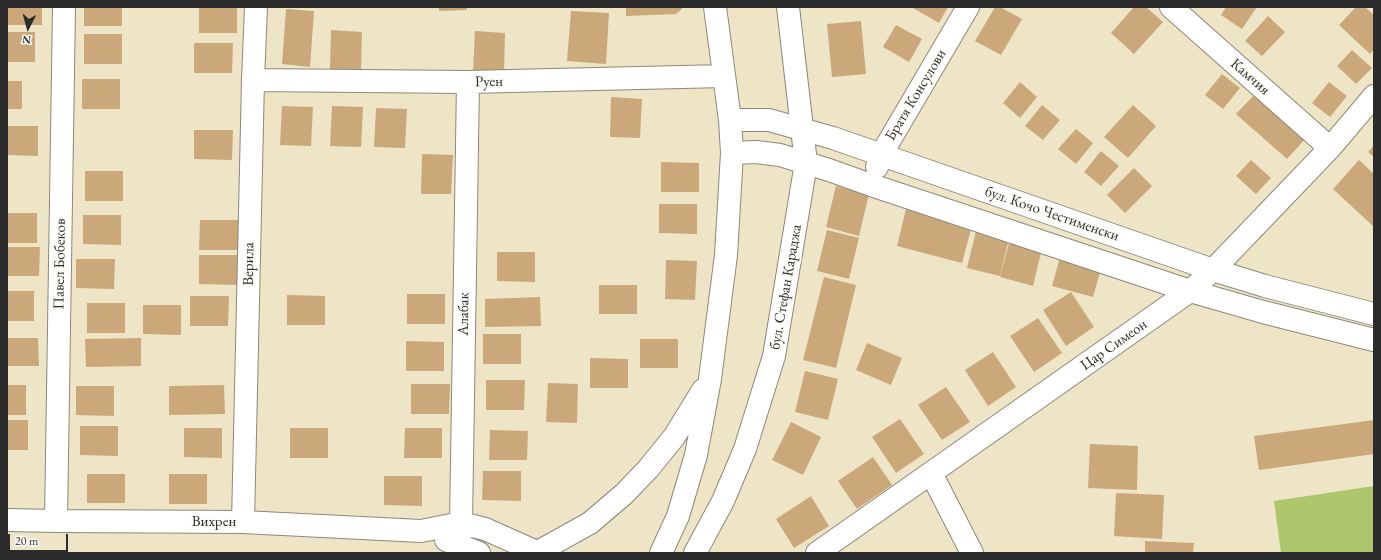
<!DOCTYPE html>
<meta charset="utf-8">
<style>
body{margin:0}
#map{position:relative;width:1381px;height:560px;overflow:hidden;background:#eee5c7;font-family:"EB Garamond",serif}
canvas{display:block}
.frame{position:absolute;inset:0;border:8px solid #2b2b2b;pointer-events:none}
.north{position:absolute;left:8px;top:8px;width:40px;height:40px;-webkit-text-stroke:3px #fdfcf7;paint-order:stroke;rotate:186deg;font-size:11px;font-weight:700;line-height:16px;text-align:center;color:#2b2b2b}
.north::after{content:'';display:block;margin:auto;width:14px;height:18px;background:#2b2b2b;clip-path:polygon(50% 0,100% 100%,50% 72%,0 100%)}
.scale{position:absolute;left:8px;top:534px;width:60px;height:18px;box-sizing:border-box;border:2px solid #2b2b2b;border-top:0;padding-left:5px;font-size:12px;line-height:14px;white-space:nowrap;color:#2b2b2b;-webkit-text-stroke:3px #fdfcf7;paint-order:stroke}
</style>
<div id="map">
<canvas width="1381" height="560"></canvas>
<div class="frame"></div>
<div class="north">N</div>
<div class="scale">20 m</div>
</div>
<script>
const context = document.querySelector('canvas').getContext('2d');
context.lineJoin = 'round';
function paint(path, color) { context.fillStyle = color; context.fill(path, 'evenodd'); }
function trace(path, color, width, dash) { context.strokeStyle = color; context.lineWidth = width; context.lineCap = dash ? 'butt' : 'round'; context.setLineDash(dash || []); context.stroke(path); }
function write(font, color, halo, rows, align = 'center') {
  context.font = font + ' "EB Garamond",serif'; context.lineWidth = 4; context.setLineDash([]); context.textBaseline = 'middle'; context.strokeStyle = halo; context.fillStyle = color; for (const [text, x, y, turn = 0] of rows) {
    context.save(); context.translate(x, y); context.rotate((+turn || 0) * Math.PI / 180); context.textAlign = isNaN(turn) ? turn : align; if (halo) context.strokeText(text, 0, 0); context.fillText(text, 0, 0); context.restore();
  }
}
const green = new Path2D(`
 M1374 486V553H1281L1274 501Z`);
const building = new Path2D(`
 M7 7H42V25H7Z
 M84 7H122V26H84Z
 M199 7H237V33H199Z
 M439 7H467V10L439 11Z
 M626 7H684L676 14 626 16Z
 M914 7H948L939 23 913 8Z
 M995 7H1000L1022 19 1001 55 975 41Z
 M1134 7H1146L1163 22 1134 54 1111 33Z
 M1226 7H1257L1242 29 1221 15Z
 M1356 7H1365L1374 15V49L1370 54 1339 25Z
 M286 9 314 11 310 67 282 64Z
 M571 11 609 13 606 64 567 61Z
 M1268 16 1285 32 1262 56 1245 41Z
 M861 21 866 74 832 77 827 24Z
 M896 25 922 39 909 62 883 47Z
 M331 30 362 32 361 71 330 70Z
 M475 31 505 33 504 72 473 71Z
 M7 32H35V62H7Z
 M84 34H122V64H84Z
 M194 43H233L232 73H194Z
 M1352 50 1372 68 1356 84 1337 66Z
 M1222 74 1240 88 1223 109 1205 95Z
 M82 79H120V109H82Z
 M7 81H22V109H7Z
 M1020 82 1037 97 1020 118 1003 103Z
 M1329 82 1347 96 1330 117 1312 103Z
 M1256 93 1306 138 1287 159 1236 114Z
 M611 97 642 99 640 138 610 137Z
 M1042 105 1060 120 1043 140 1025 126Z
 M1133 105 1156 126 1128 158 1104 137Z
 M282 106 313 107 311 146 280 145Z
 M332 106 363 107 361 147 330 146Z
 M376 108 407 109 405 148 374 147Z
 M7 126H38V156L7 155Z
 M1076 129 1093 143 1076 164 1058 149Z
 M194 130H233L232 160 194 159Z
 M1374 145V157L1368 152Z
 M1101 151 1119 166 1101 186 1084 172Z
 M422 154 453 155 451 194H421Z
 M1251 160 1271 178 1256 194 1236 176Z
 M1359 160 1374 174V227L1333 189Z
 M661 162 699 163V192H661Z
 M1134 168 1152 186 1125 213 1107 195Z
 M85 171H123V201H85Z
 M836 186 869 194 859 236 826 227Z
 M659 204H697V234L659 233Z
 M907 205 973 222 962 263 897 246Z
 M7 213H37V243H7Z
 M83 215H121V245L83 244Z
 M200 220H238V250H199Z
 M977 227 1010 235 1000 276 967 268Z
 M827 230 859 238 849 279 817 271Z
 M1011 236 1043 244 1033 286 1000 277Z
 M7 247H40L39 276H7Z
 M497 252H535V282L497 281Z
 M1061 254 1102 265 1093 297 1052 286Z
 M199 255H237V285L199 284Z
 M76 259H115L114 289 76 288Z
 M666 260 697 261 695 300 665 299Z
 M824 277 856 285 836 368 803 360Z
 M599 285H637V314H599Z
 M7 291H34V321H7Z
 M1071 292 1094 327 1066 346 1043 310Z
 M407 294H445V324H407Z
 M287 295 325 296V325H287Z
 M190 296H229L228 326H190Z
 M540 297 541 326 485 327V299Z
 M87 303H125V333H87Z
 M143 305H181V335L143 334Z
 M1038 318 1062 353 1034 372 1010 336Z
 M483 334H521V364H483Z
 M7 338H38L39 366H7Z
 M141 338V366L86 367 85 339Z
 M640 339H678V368H640Z
 M406 341 444 342V371H406Z
 M867 343 902 358 891 385 856 370Z
 M993 352 1016 387 988 406 965 370Z
 M590 358 628 359V388H590Z
 M805 371 838 379 828 420 795 412Z
 M486 380H525L524 410H486Z
 M548 383 578 384 577 423 546 422Z
 M411 384H450L449 414H411Z
 M7 385H26V415H7Z
 M224 385 225 414 169 415V386Z
 M76 386H114V416L76 415Z
 M946 387 970 422 942 440 918 405Z
 M900 419 924 454 896 473 872 437Z
 M7 420H28V450H7Z
 M1374 420V454L1259 470 1254 436Z
 M791 422 821 437 803 475 772 460Z
 M80 426H118V456L80 455Z
 M184 428H222V458L184 457Z
 M290 428H328V458H290Z
 M405 428H442V458H404Z
 M490 430 528 431 527 460H489Z
 M1090 444 1138 446 1137 490 1088 488Z
 M873 457 892 485 857 509 838 481Z
 M483 471H521V501L482 500Z
 M87 474H125V503H87Z
 M169 474H207V504H169Z
 M384 476H422V506L384 505Z
 M1116 493 1164 495 1162 539 1114 536Z
 M811 496 829 526 794 548 776 519Z
 M1145 541 1194 543 1193 553H1145Z`);
const minor = new Path2D(`
 M1171 7 1330 148
 M253 80 468 82 724 76
 M730 120H769L833 138 1213 270 1265 286 1374 314
 M732 153 756 152 780 155 829 170 871 185 1190 291 1263 312 1374 340
 M877 167 881 155 968 7
 M931 473 972 553
 M7 520 56 521 243 522 421 531 461 523 485 529 539 553
 M56 521 64 7
 M243 522 253 80 256 7
 M446 540 479 553
 M459 545 461 523 468 82
 M536 553 590 523 624 494 648 469 674 437 703 390
 M661 553 678 516 696 455 710 379 726 255 732 153 730 120 715 7
 M695 553 723 501 745 449 774 356 806 163 788 7
 M817 553 1190 291 1213 270 1330 148 1374 96`);
const streetNames = [
 ["Камчия",1250,77,41],
 ["Руен",489,82,-1],
 ["Братя Консулови",916,95,-59],
 ["бул. Кочо Честименски",1052,214,19],
 ["Павел Бобеков",60,264,-89],
 ["Верила",249,264,-89],
 ["бул. Стефан Караджа",786,287,-80],
 ["Алабак",464,314,-89],
 ["Цар Симеон",1114,345,-35],
 ["Вихрен",214,522]
];
paint(green, '#aec76c');
paint(building, '#cba879');
trace(minor, '#8c8879', 24);
trace(minor, '#fff', 22);
write('15px', '#2b2b2b', '#fdfcf7', streetNames);
</script>
